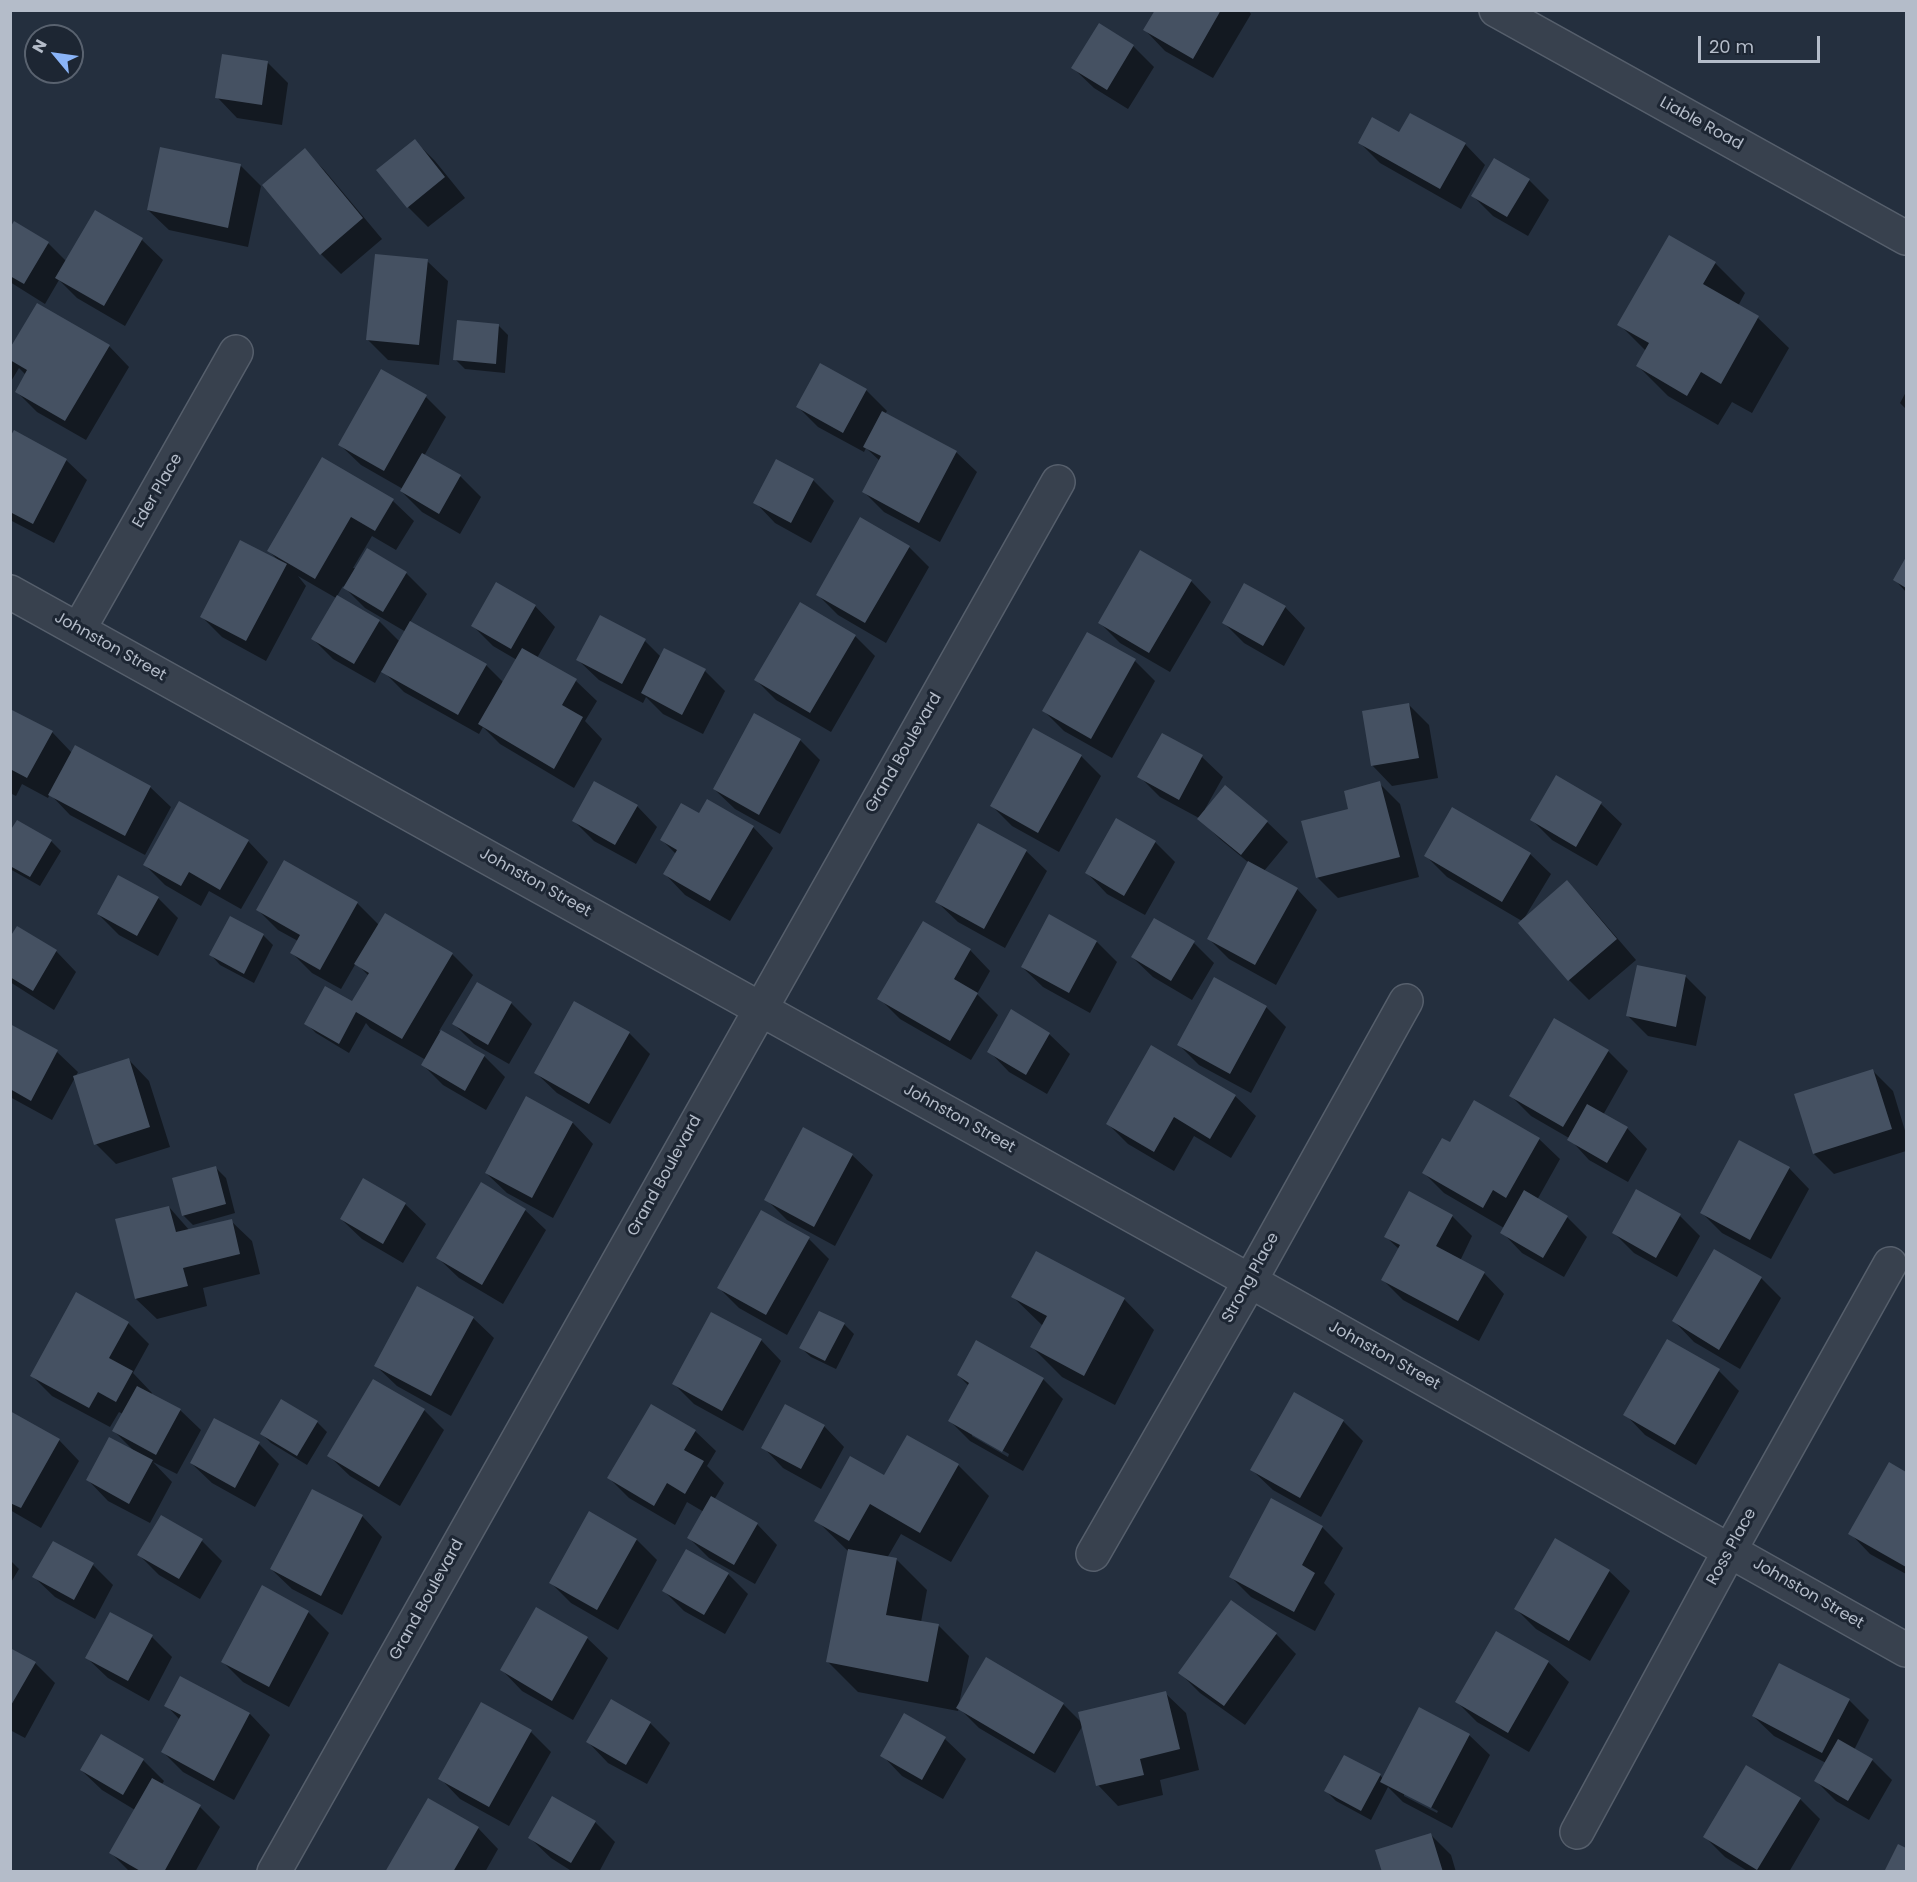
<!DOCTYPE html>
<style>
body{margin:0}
#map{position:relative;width:1917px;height:1882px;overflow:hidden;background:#242f3e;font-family:Poppins,sans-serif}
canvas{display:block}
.frame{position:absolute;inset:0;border:12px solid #b4bcc9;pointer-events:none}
.north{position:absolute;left:24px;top:24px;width:60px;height:60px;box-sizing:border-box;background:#1d2633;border:2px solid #59626f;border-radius:50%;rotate:299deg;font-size:16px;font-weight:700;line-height:24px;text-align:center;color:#b4bcc9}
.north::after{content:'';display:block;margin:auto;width:21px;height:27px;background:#8ab4f8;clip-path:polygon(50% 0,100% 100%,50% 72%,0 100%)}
.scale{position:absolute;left:1698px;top:36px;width:122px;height:27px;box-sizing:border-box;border:3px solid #b4bcc9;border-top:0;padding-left:8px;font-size:18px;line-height:21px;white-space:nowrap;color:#b4bcc9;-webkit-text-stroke:4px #1d2633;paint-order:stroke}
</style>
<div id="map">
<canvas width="1917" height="1882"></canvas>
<div class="frame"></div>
<div class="north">N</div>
<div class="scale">20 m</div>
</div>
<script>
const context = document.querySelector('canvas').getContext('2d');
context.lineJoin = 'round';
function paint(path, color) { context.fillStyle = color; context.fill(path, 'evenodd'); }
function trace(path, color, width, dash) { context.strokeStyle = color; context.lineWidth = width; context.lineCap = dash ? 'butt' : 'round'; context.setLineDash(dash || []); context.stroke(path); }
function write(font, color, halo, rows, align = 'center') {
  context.font = font + ' Poppins,sans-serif'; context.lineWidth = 6; context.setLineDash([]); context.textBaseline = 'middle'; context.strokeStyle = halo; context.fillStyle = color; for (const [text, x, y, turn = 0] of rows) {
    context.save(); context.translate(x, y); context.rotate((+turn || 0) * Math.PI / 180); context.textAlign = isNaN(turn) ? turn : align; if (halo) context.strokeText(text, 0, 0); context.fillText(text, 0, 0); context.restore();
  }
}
const shadow = new Path2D(`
 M1156 10H1248L1251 14 1213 78 1165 51 1145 30Z
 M1099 25 1133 46 1154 67 1128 109 1094 88 1073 68Z
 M268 63 288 83 282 125 237 118 217 97Z
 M1400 134 1465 144 1485 165 1461 209 1380 163 1360 143Z
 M415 141 435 161 465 198 428 227 408 207Z
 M305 150 325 171 382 239 341 274 321 254Z
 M241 166 261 186 248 247 169 230 148 210Z
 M1529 180 1549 200 1528 236 1493 216 1473 196Z
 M95 212 142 240 163 260 125 326 77 298 59 280 45 304 10 282V230L15 223 49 244 66 261Z
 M427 261 448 281 439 365 388 360 367 339Z
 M1715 263 1745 293 1738 306 1758 318 1789 348 1752 413 1732 402 1718 425 1668 396 1638 366 1646 351 1619 324Z
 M499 326 508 335 505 373 465 369 455 359Z
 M109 346 129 367 86 440 37 412 17 392 26 375 19 368 10 383V351Z
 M821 365 866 390 887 411 885 414 956 452 977 472 940 542 884 512 864 492 880 461 866 448 864 452 818 427 798 407Z
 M1906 392V409L1900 403Z
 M426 397 446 417 424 456 461 477 481 497 460 534 422 512 401 491 403 489 361 465 340 445Z
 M10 440 66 460 87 480 54 543 10 520Z
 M322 459 393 501 414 521 396 550 372 536 353 568 406 573 427 594 410 622 486 665 504 683 517 660 493 646 473 626 535 606 555 627 537 658 576 681 597 701 585 721 602 739 574 788 500 744 483 727 479 734 404 692 382 670 375 683 333 659 313 639 336 598 298 576 306 586 266 661 222 637 202 617 279 561 269 551ZM343 586 365 608 406 632 400 642 379 621 337 596Z
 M777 461 813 480 834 501 811 543 775 523 755 502Z
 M909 547 929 567 886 643 838 615 818 595Z
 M1906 560V592L1895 580Z
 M1191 581 1211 602 1170 672 1120 643 1100 623Z
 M1285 607 1305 628 1284 666 1244 643 1224 623Z
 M855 636 875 656 831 732 776 700 756 680Z
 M645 641 661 657 705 671 725 691 703 734 663 714 646 697 643 703 599 680 578 660Z
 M1135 661 1155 681 1112 758 1064 731 1044 711Z
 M1409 705 1429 725 1438 778 1392 786 1372 765Z
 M10 710 52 732 72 753 150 787 171 807 145 855 70 815 50 794 48 798 22 784 16 796 10 793Z
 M1162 735 1202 757 1223 777 1205 809 1206 810 1225 787 1267 822 1288 842 1264 871 1297 889 1317 910 1276 985 1229 959 1209 939 1249 863 1220 839 1199 818 1160 797 1139 776Z
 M800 740 820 760 780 834 735 809 714 789Z
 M1081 756 1101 776 1059 852 1012 826 992 806Z
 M1557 777 1601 804 1622 824 1597 866 1552 840 1532 820Z
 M1379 783 1400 804 1419 877 1338 898 1317 877 1350 810Z
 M637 806 657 827 636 864 594 841 574 821Z
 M699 815 753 827 773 848 730 921 685 895 665 874 676 854 662 840Z
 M18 822 51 841 61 851 40 886 10 869V834Z
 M248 841 268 862 241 909 209 891 201 906 165 885 144 864Z
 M1155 842 1175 862 1145 915 1107 894 1087 873Z
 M1026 851 1047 871 1005 948 958 922 937 902Z
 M1530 854 1551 874 1525 917 1566 882 1587 903 1636 960 1589 1000 1569 980 1522 921 1447 877 1426 856Z
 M158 898 178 918 158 956 119 935 98 914Z
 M357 903 379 925 452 954 473 975 439 1031 484 1056 505 1077 486 1110 443 1085 423 1065 426 1060 370 1028 366 1023 349 1053 316 1033 306 1023 352 1003 369 976 356 963 341 989 312 973 292 953 298 941 278 930 258 910Z
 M263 935 273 945 254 983 220 965 211 955Z
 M10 940 56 951 76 972 54 1010 10 982Z
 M1097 942 1117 962 1090 1013 1043 987 1022 967Z
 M1194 943 1214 963 1192 1000 1153 977 1132 957Z
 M970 950 990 971 977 994 998 1015 971 1060 900 1019 879 998Z
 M1638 967 1686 977 1706 997 1696 1046 1648 1036 1628 1016Z
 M511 1003 532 1024 509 1064 474 1044 454 1024Z
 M575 1003 629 1033 650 1054 610 1124 557 1093 536 1073Z
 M1266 1007 1286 1027 1251 1093 1199 1065 1179 1045Z
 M10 1026 57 1052 78 1072 52 1120 10 1097Z
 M1049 1034 1070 1054 1047 1094 1009 1072 989 1051Z
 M1608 1051 1628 1071 1603 1115 1627 1128 1647 1149 1628 1182 1589 1160 1569 1138 1531 1116 1511 1096Z
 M129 1060 149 1081 170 1147 116 1164 96 1144Z
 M1872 1070 1893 1091 1906 1134V1151L1834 1174 1814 1154Z
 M1235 1096 1256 1116 1231 1158 1194 1136 1174 1171 1128 1144 1108 1124Z
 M527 1098 573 1123 593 1144 553 1218 507 1193 486 1173Z
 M1539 1139 1560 1159 1537 1200 1567 1217 1587 1237 1564 1277 1522 1253 1502 1232 1504 1228 1444 1193 1424 1173 1450 1144Z
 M852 1155 873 1175 835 1246 787 1220 766 1199Z
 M216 1168 226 1178 235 1213 193 1225 183 1215Z
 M1789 1168 1809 1189 1771 1259 1722 1233 1702 1213Z
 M405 1204 426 1224 403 1263 362 1239 341 1219Z
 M169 1207 190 1231 231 1221 252 1241 260 1274 203 1288 207 1306 157 1319 136 1299Z
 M525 1210 546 1230 503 1304 459 1278 438 1258Z
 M1452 1216 1472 1236 1460 1261 1484 1273 1504 1294 1479 1341 1403 1300 1383 1280 1399 1249 1386 1237Z
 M1680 1216 1700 1236 1677 1277 1634 1253 1613 1232Z
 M809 1239 829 1259 787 1335 739 1308 718 1287Z
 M1761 1278 1781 1298 1740 1369 1694 1342 1674 1321Z
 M76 1295 128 1323 149 1344 133 1373 152 1393 151 1395 180 1410 201 1430 177 1474 153 1462 172 1482 150 1523 108 1501 88 1480 134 1451 114 1431 123 1414 119 1412 110 1427 52 1396 32 1376Z
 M1013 1297 1124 1299 1154 1330 1115 1405 1062 1377 1032 1347 1043 1326Z
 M473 1318 494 1338 451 1416 397 1386 376 1366Z
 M844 1324 854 1334 836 1369 811 1357 801 1348Z
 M761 1340 781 1361 743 1431 694 1404 674 1384Z
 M1719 1371 1739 1391 1696 1465 1645 1435 1625 1414Z
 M958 1375 1043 1379 1063 1399 1023 1471 970 1441 950 1421 969 1386ZM972 1433 1009 1454 1008 1457 972 1436Z
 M424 1410 444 1430 400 1506 350 1476 329 1456Z
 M10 1413 59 1440 79 1461 41 1528 10 1510Z
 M1343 1421 1363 1441 1321 1517 1273 1490 1252 1470Z
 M317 1422 327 1432 307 1465 271 1443 262 1434Z
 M824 1426 844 1447 821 1489 783 1468 763 1447Z
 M695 1431 716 1451 707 1466 724 1483 714 1500 757 1524 777 1545 755 1584 709 1558 689 1538 704 1512 687 1502 675 1525 629 1498 609 1478Z
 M259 1444 279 1464 255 1507 212 1483 191 1463Z
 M1890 1464 1906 1474V1574L1870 1554 1850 1533Z
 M958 1465 989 1496 951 1562 901 1534 887 1558 896 1559 927 1590 921 1622 939 1626 969 1656 959 1704H1063L1083 1724 1165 1693 1186 1713 1199 1770 1160 1780 1163 1795 1118 1806 1098 1785 1083 1725 1055 1773 979 1728 959 1708 958 1711 858 1692 828 1662 849 1552 816 1520 885 1477Z
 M1272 1500 1322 1527 1343 1548 1324 1583 1335 1594 1315 1631 1251 1597 1231 1577Z
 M362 1516 382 1537 342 1615 292 1589 271 1569Z
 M637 1540 657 1560 618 1630 571 1603 551 1583Z
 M202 1541 222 1561 200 1599 159 1575 139 1555Z
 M10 1560 19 1569 10 1584Z
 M93 1565 113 1585 95 1619 55 1597 34 1577Z
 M1609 1571 1630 1591 1590 1661 1536 1629 1516 1609Z
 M728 1574 748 1594 725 1634 684 1611 664 1591Z
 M263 1587 308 1612 329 1633 289 1707 243 1682 223 1662Z
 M537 1609 587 1638 608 1658 573 1720 522 1691 502 1670Z
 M1276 1634 1296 1654 1245 1725 1200 1693 1180 1673Z
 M152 1637 172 1657 149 1701 108 1678 87 1658Z
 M10 1650 35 1663 55 1683 25 1738 10 1730Z
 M1548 1662 1569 1682 1529 1752 1477 1722 1457 1702Z
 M181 1678 250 1714 270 1735 234 1800 183 1772 163 1752 180 1720 166 1705Z
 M1849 1700 1869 1720 1854 1750 1872 1760 1892 1780 1869 1820 1836 1801 1815 1780 1826 1763 1774 1736 1753 1716Z
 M904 1715 945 1739 966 1759 943 1799 902 1776 882 1755Z
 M650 1723 670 1743 647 1784 608 1763 588 1742Z
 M531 1732 551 1752 509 1826 460 1799 440 1778Z
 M1469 1735 1490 1755 1452 1828 1403 1802 1388 1787 1371 1820 1336 1801 1326 1791 1380 1775 1383 1779ZM1404 1793 1438 1811 1437 1813 1404 1796Z
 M143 1760 164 1781 162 1784 200 1807 220 1827 195 1872H130L111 1853 135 1810 102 1790 81 1770Z
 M1800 1799 1820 1819 1789 1872H1749L1725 1857 1705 1837Z
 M595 1822 615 1842 599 1872H573L551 1858 530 1838Z
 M478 1828 498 1849 485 1872H387Z
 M1431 1835 1451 1855 1456 1872H1383Z`);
const building = new Path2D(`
 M1155 10H1221L1193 59 1143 30Z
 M1099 23 1134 45 1107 90 1071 68Z
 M222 54 268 61 262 105 215 98Z
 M1410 113 1466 143 1440 189 1358 143 1372 117 1399 132Z
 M415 139 445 177 407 208 376 170Z
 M160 147 241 164 228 228 147 210Z
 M305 148 363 218 320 255 262 185Z
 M1494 158 1530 179 1507 217 1471 196Z
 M95 210 143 238 104 306 55 278Z
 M14 221 49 242 24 284 10 276V228Z
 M1669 235 1716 262 1703 284 1759 316 1721 384 1701 372 1687 396 1636 366 1649 343 1617 325Z
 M375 254 428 259 419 345 366 340Z
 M37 303 110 345 65 421 15 392 27 370 10 360V348Z
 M457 320 499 324 496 364 453 360Z
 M820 363 867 389 843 433 796 407Z
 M381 369 427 395 384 471 338 445Z
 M882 411 957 451 919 523 862 492 881 456 863 447Z
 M14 430 67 459 33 524 10 512V437Z
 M422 453 461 475 439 514 400 491Z
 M322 457 394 499 375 531 351 517 315 579 267 551Z
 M776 459 814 479 791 523 753 503Z
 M860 517 910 546 865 623 816 595Z
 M240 540 287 564 246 641 200 617Z
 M367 548 407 572 383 612 343 588Z
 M1140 550 1192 580 1149 653 1098 623Z
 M1906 557V588L1893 580Z
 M496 582 536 605 511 649 471 626Z
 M1244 583 1286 606 1263 646 1222 623Z
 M337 595 380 620 354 664 311 639Z
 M800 602 856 635 810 713 754 680Z
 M600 615 646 639 622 684 576 660Z
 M410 621 487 664 458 715 381 672Z
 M1087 632 1136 659 1091 739 1042 711Z
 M522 648 577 679 562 705 583 717 554 769 478 724Z
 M664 648 706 669 682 715 641 693Z
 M1409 703 1419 758 1371 766 1362 711Z
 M10 709 53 731 27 778 10 769Z
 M754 713 801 739 759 815 713 789Z
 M1033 728 1082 755 1038 833 990 806Z
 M1162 733 1203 755 1179 800 1137 777Z
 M75 745 151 786 125 836 48 795Z
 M1556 775 1602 802 1576 847 1530 820Z
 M594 781 638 805 615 845 572 821Z
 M1380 781 1400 857 1316 878 1301 821 1348 809 1344 791Z
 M1225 785 1268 821 1241 855 1197 819Z
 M707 799 754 826 710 901 663 874 677 850 660 840 681 803 699 813Z
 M179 801 249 840 220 890 189 872 181 886 143 865Z
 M1452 807 1531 853 1502 902 1424 856Z
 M1116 818 1156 841 1124 896 1085 873Z
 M17 820 52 840 30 877 10 866V831Z
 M978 823 1027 850 984 929 935 902Z
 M284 860 358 902 320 970 290 953 300 935 256 910Z
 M1248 861 1298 888 1255 965 1207 939Z
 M118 875 159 897 137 936 97 914Z
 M1567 880 1617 939 1568 981 1518 923Z
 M385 913 453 953 402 1039 356 1012 339 1044 304 1024 325 986 352 1001 369 973 354 964Z
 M1049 914 1097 941 1069 993 1021 967Z
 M230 916 264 934 244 974 209 955Z
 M1154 918 1195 941 1171 981 1131 957Z
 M923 921 971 949 954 979 978 993 950 1041 877 999Z
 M17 926 57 950 33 991 10 977V937Z
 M1637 965 1686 975 1676 1027 1626 1016Z
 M1214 977 1267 1006 1230 1074 1177 1045Z
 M477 982 512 1002 488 1045 452 1024Z
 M574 1001 630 1032 589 1104 534 1073Z
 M1011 1009 1050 1033 1026 1075 987 1052Z
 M1554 1018 1609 1050 1563 1127 1509 1096Z
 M10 1024 58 1050 31 1101 10 1089Z
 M441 1030 485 1055 465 1091 421 1065Z
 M1151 1045 1236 1095 1210 1139 1174 1117 1154 1152 1106 1124Z
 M129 1058 150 1127 94 1145 73 1076Z
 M1873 1069 1892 1129 1813 1154 1794 1094Z
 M526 1096 573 1122 532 1198 485 1173Z
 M1474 1100 1540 1138 1506 1198 1493 1190 1483 1208 1422 1173 1442 1138 1450 1142Z
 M1587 1104 1628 1127 1607 1163 1567 1140Z
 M803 1127 853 1154 814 1227 764 1200Z
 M1739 1140 1790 1167 1750 1240 1700 1213Z
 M216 1166 226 1204 182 1216 172 1178Z
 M363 1178 406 1203 383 1244 340 1219Z
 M481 1182 526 1209 482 1285 436 1258Z
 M1636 1189 1681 1214 1656 1258 1612 1233Z
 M1524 1190 1568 1216 1543 1258 1500 1233Z
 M1409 1191 1453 1215 1436 1246 1485 1272 1458 1321 1381 1280 1400 1245 1384 1237Z
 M169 1206 176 1232 232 1219 240 1254 183 1268 188 1286 135 1299 115 1219Z
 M761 1210 810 1237 766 1315 717 1288Z
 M1714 1249 1762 1277 1719 1350 1672 1321Z
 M1036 1251 1125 1298 1084 1376 1030 1347 1047 1316 1011 1297Z
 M417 1286 474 1317 431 1396 374 1366Z
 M76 1292 129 1322 109 1358 133 1371 116 1402 98 1392 89 1408 30 1376Z
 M819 1311 845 1323 825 1361 799 1348Z
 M711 1312 762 1339 722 1411 672 1384Z
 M1667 1339 1720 1369 1675 1445 1623 1415Z
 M976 1340 1044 1378 1002 1452 948 1421 969 1383 957 1375Z
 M373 1379 425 1409 379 1487 327 1456Z
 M137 1386 181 1409 156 1455 112 1431Z
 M1294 1392 1344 1420 1300 1498 1250 1470Z
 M281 1399 318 1421 297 1456 260 1434Z
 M651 1404 696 1430 684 1450 704 1461 685 1494 667 1483 654 1506 607 1478Z
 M785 1404 825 1425 801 1469 761 1448Z
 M10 1411 60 1439 21 1508 10 1503Z
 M214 1418 260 1442 235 1488 190 1463Z
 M907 1435 959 1464 920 1533 870 1504 849 1541 814 1521 850 1456 884 1475Z
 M109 1437 153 1460 129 1504 86 1480Z
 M1889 1462 1906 1472V1567L1848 1534Z
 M312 1489 363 1515 321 1596 270 1569Z
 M711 1496 758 1523 734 1565 687 1538Z
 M1271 1498 1323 1526 1302 1565 1315 1573 1294 1612 1229 1577Z
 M589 1511 637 1539 597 1610 549 1583Z
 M161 1515 203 1539 179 1579 137 1555Z
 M1555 1538 1610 1570 1569 1641 1514 1609Z
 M53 1541 94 1563 74 1600 32 1577Z
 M686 1549 729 1573 704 1615 662 1591Z
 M848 1549 897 1558 886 1615 939 1624 928 1682 826 1662Z
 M262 1585 309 1611 269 1687 221 1662Z
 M1231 1600 1277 1633 1224 1706 1178 1673Z
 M536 1607 588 1637 552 1701 500 1670Z
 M110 1612 153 1635 128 1681 85 1658Z
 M1496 1631 1549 1661 1508 1733 1455 1702Z
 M10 1648 36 1662 10 1707Z
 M986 1657 1064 1703 1034 1754 956 1708Z
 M1779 1663 1850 1699 1822 1753 1752 1716Z
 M180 1676 250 1713 214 1781 161 1752 181 1715 164 1706Z
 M1166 1691 1180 1749 1140 1759 1144 1775 1096 1786 1078 1712Z
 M611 1699 651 1722 626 1765 586 1742Z
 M481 1702 532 1730 489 1807 438 1779Z
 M1419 1707 1470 1734 1431 1808 1380 1782Z
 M904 1713 946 1737 922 1780 880 1756Z
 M101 1734 144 1759 123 1795 80 1770Z
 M1838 1739 1873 1759 1848 1801 1814 1781Z
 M1344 1755 1381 1774 1361 1811 1324 1791Z
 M1746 1765 1801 1798 1757 1870 1703 1837Z
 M152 1778 201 1805 164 1872H142L109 1853Z
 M552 1796 596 1821 571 1863 528 1838Z
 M428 1798 479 1827 453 1872H385Z
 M1431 1833 1443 1872H1382L1375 1850Z
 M1898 1844 1906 1848V1872H1884Z`);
const minor = new Path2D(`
 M1496 10 1906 238
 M10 592 1250 1281 1906 1650
 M79 629 236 352
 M1093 1554 1250 1281 1406 1001
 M1577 1832 1730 1550 1890 1264
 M274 1872 1058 482`);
const streetNames = [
 ["Liable Road",1701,124,29],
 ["Eder Place",158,491,-60],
 ["Johnston Street",110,647,29],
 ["Grand Boulevard",904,753,-60],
 ["Johnston Street",535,883,29],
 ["Johnston Street",959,1119,29],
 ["Grand Boulevard",665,1176,-61],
 ["Strong Place",1251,1278,-61],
 ["Johnston Street",1384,1356,29],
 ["Ross Place",1732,1547,-61],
 ["Johnston Street",1808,1594,30],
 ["Grand Boulevard",427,1600,-61]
];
paint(shadow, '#0007');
paint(building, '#455162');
trace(minor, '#565f6c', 36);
trace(minor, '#38414e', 33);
write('16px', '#b4bcc9', '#1d2633', streetNames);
</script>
